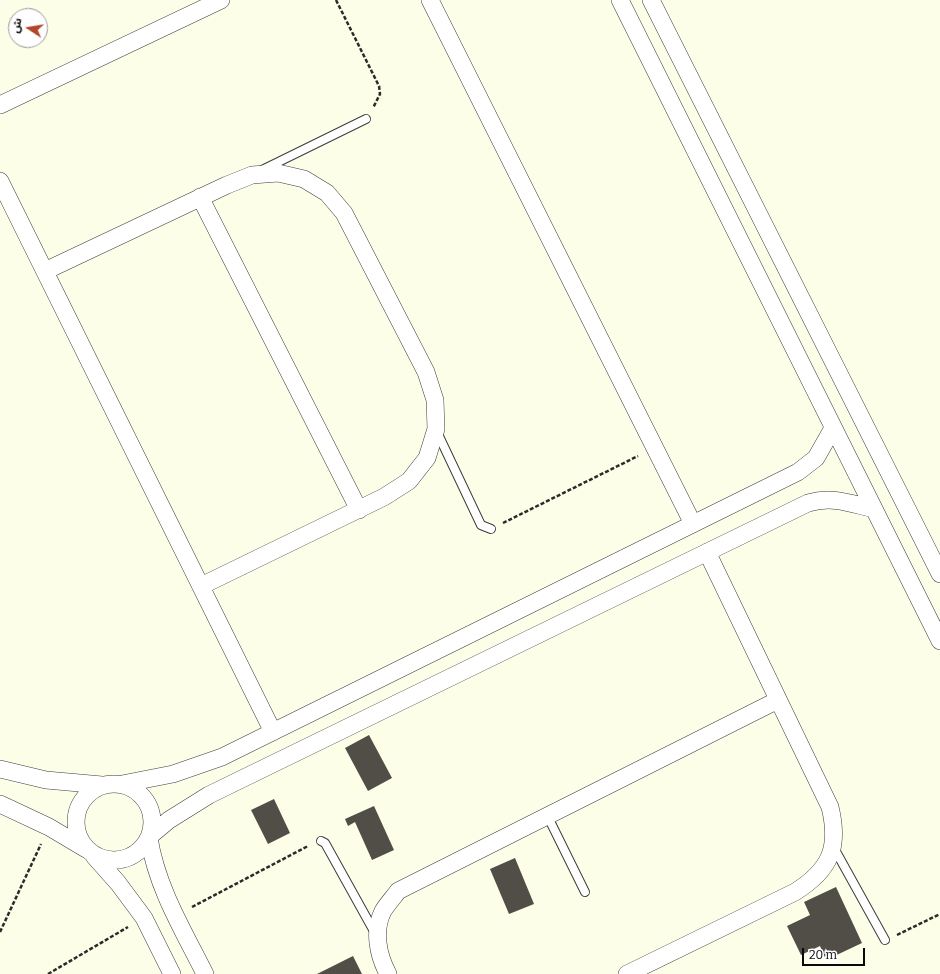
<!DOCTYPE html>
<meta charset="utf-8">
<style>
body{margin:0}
#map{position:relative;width:940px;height:974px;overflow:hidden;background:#fcfee7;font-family:Bitter,"Noto Sans Arabic",serif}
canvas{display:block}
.north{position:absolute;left:8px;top:8px;width:40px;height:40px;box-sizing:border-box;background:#fff;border:1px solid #9d9d9d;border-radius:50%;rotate:282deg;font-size:11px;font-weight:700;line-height:16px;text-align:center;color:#090909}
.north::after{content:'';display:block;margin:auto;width:14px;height:18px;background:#b0472b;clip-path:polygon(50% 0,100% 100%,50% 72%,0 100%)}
.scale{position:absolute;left:802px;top:948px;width:63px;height:18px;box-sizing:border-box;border:2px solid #090909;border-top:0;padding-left:5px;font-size:12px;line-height:14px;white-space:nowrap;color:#090909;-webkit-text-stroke:3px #fff;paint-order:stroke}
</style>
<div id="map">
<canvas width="940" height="974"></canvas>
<div class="north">ش</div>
<div class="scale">20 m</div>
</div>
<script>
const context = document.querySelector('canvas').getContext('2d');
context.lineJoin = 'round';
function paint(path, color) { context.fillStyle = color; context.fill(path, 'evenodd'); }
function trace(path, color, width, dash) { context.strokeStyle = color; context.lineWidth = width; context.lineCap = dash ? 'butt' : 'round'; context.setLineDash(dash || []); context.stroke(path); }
const building = new Path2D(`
 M369 735 392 778 368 791 345 748Z
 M274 799 290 833 268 844 251 810Z
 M374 806 394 850 372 860 355 822 348 826 345 819Z
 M515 858 534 904 509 914 490 869Z
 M836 887 862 943 826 960 820 946 801 955 787 926 810 915 804 902Z
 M353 956 362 974H317Z`);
const path = new Path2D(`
 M336 0 379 86 380 94 373 108
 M503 523 638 456
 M192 907 308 846
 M0 932 41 844
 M897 935 940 914
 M48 974 128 927`);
const lane = new Path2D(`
 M262 170 366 119
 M437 432 481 525 491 529
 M547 815 585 892
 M321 841 325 843 375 933
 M834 848 885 940`);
const street = new Path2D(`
 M430 0 693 524
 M620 0 940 641
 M651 0 940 574
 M0 105 221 0
 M0 181 273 732
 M200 197 359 510
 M45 271 227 185 252 175 278 173 304 179 327 193 344 213 426 372 435 400 436 429 427 458 409 481 384 497 201 586
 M0 769 46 780 102 785
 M76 822a38 38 0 1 1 76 0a38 38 0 1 1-76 0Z
 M122 784 173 774 222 757 798 472 816 458 833 428
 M0 804 49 827 86 849
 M151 835 169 820 209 795 808 503C833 496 849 503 874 509
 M149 838C157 888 183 930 205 974
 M94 856 118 883 144 918 172 974
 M388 974C378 955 373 931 383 911 387 904 394 897 398 891L778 700
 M627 974 795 892C830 870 840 848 830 807L707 552`);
paint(building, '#514d47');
trace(lane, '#3c3c3c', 10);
trace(street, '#3c3c3c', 18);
trace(path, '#2b2b2b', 2.5, [4, 2]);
trace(lane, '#fff', 8);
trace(street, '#fff', 17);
</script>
